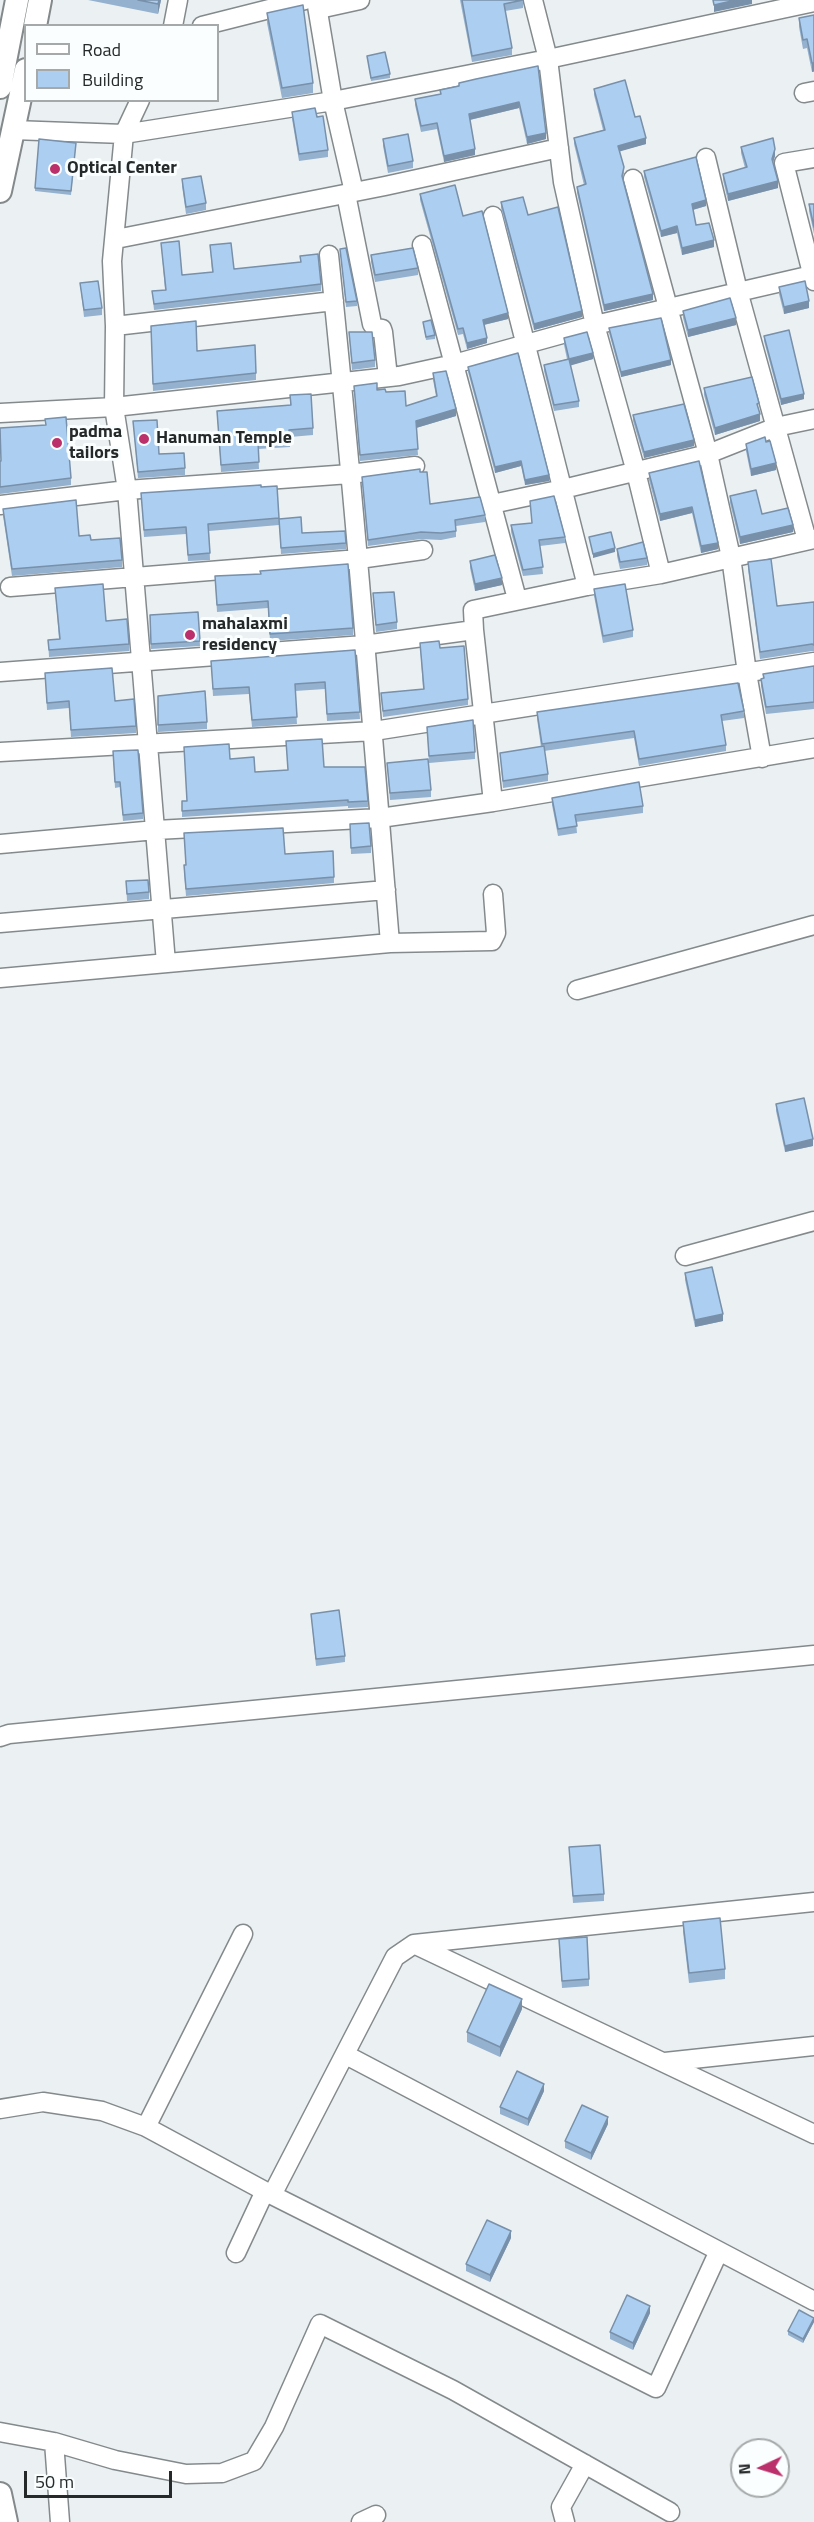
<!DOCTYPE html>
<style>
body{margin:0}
#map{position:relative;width:814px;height:2522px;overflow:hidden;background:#ebf1f3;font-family:"Titillium Web",sans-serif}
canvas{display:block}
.legend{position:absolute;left:24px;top:24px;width:195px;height:78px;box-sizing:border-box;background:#fbfeff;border:2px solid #a6a9aa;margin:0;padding:8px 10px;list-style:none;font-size:18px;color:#26292a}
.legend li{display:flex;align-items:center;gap:12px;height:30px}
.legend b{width:30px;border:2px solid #a6a9aa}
.north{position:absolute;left:730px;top:2438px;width:60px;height:60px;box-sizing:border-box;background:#fbfeff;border:2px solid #a6a9aa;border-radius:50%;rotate:266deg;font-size:16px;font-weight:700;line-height:24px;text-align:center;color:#26292a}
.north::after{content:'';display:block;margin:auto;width:21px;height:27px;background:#bb306a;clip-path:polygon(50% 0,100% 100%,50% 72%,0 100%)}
.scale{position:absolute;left:24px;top:2471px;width:148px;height:27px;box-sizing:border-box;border:3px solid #26292a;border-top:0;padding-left:8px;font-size:18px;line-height:21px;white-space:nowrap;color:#26292a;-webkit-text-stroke:4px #fbfeff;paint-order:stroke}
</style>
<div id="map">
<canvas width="814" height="2522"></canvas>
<ul class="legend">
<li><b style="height:8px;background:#fff"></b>Road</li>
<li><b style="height:16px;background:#accef1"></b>Building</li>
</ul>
<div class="north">N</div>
<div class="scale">50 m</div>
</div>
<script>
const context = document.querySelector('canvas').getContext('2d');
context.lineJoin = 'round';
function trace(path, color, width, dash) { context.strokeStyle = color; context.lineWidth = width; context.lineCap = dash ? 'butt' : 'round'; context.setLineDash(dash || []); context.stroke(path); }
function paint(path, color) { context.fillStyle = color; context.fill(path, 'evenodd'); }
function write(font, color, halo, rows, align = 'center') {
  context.font = font + ' "Titillium Web",sans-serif'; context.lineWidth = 6; context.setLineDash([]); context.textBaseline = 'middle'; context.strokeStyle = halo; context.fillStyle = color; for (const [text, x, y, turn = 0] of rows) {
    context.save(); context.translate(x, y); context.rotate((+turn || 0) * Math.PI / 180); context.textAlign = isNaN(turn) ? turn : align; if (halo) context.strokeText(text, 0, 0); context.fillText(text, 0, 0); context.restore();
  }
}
const minor = new Path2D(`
 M316 0 333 101 354 192
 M533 0 548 59 563 182 595 325 636 472 661 574
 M319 9 360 0
 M173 26 178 0
 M202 26 305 0
 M804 93 814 91
 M13 130 124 134 140 100
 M706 158 738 291 807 540
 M814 158 784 163 814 281
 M633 179 708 454 731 557 747 673 762 758
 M346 194 372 324 375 328 382 329 383 332 388 377
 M493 216 587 586
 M116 239 385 186 559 148
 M422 245 517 599
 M329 255C353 484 371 713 390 943
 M115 326 334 301
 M0 413 114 407 399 376 454 364 595 325 812 275
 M492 504 563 489 708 454 776 427 814 419
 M0 505 127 490 350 474 415 466
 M10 587 359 559 423 550
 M474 630 493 802
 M0 672 364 645 474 630 473 610 587 586 661 574 814 539
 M0 752 374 731 814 662
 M0 844 156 830 380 818 493 802 814 748
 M0 923 386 890
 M166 963 127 490 114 407 115 326 112 261 124 134 333 101 548 59 814 2
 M0 978 390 943 492 941 496 933 493 894
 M577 990 814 925
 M685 1256 814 1221
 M0 1737 9 1734 814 1655
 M416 1945 814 2134
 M346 2055 814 2301
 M665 2062 814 2046
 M0 2109 43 2102 102 2111 146 2127 272 2195 656 2388 718 2253
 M146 2127 243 1934
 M272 2195 395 1957 414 1944 814 1902
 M236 2253 265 2191
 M0 2432 54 2442 115 2460 186 2474 222 2473 254 2461 274 2427 320 2324 453 2390 670 2512
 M54 2442 60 2522
 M361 2522 376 2515
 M565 2522 561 2507 585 2464`);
const tertiary = new Path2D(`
 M35 26 40 0
 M0 87 17 0
 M0 191 26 70
 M0 2494 6 2522`);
const wall = new Path2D(`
 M88 0H161L158 14Z
 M460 0H523V8L505 11 512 48V55L472 62Z
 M267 13 313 83V93L282 98 267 23Z
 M814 15V72H812L807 48 803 49 799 27V18Z
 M367 56 390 74V78L371 81Z
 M538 66 546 139 527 144 519 108 470 120 475 155 444 162 437 129 421 132 415 105V99L440 94V90Z
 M594 89 635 117 646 144 619 151 624 173 623 178 653 300 604 311 577 193V187L584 185 574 144V138L603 130 594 95Z
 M292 112 317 117 328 150V157L299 161 292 119Z
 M383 139 413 161V168L388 173 383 146Z
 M76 143 71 195 35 191V188Z
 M741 147 775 156 773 162 778 188 728 201 723 180V174L745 168 741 153Z
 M644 171 706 206 693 210 696 225 714 247 682 255 677 233 661 237 644 177Z
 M182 179 206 203V210L186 214 182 186Z
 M420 194 463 216 508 319 484 325 487 343 467 349 463 334 458 335 420 200Z
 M501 202 528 215 582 317 534 330 501 208Z
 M809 204H814V234L809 211Z
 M161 243 182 275 212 272 210 245 234 269 300 262V256L321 284V291L154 310 152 291 165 290Z
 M340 249 357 301V306L346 307Z
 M371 255 418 268V275L375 282 371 262Z
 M80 283 102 308V315L84 317Z
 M779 287 809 308 784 314 779 294Z
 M683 311 736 325 688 337 683 318Z
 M423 322 435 335V339L426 340Z
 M151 326 197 351 256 373V380L153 391Z
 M609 328 671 365 621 377 609 333Z
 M349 332 375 360V367L352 370Z
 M764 336 804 399 781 405 764 341Z
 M564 338 593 359 570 365 579 401V407L554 411 544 371V365L567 359 564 345Z
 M468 367 549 481 525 485 521 466 495 473 468 372Z
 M433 373 456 416 416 428 418 455 360 461 354 386 386 392 406 406 436 396 433 380Z
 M704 388 759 410 760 421 715 435 704 395Z
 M290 395 313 428V435L290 437V447L258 449 259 469 221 472 217 411 290 405Z
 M633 415 694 446 644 458 633 421Z
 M133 421 159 454 185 468V475L138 478Z
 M0 428 71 478V485L0 494V461H1Z
 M766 442 776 470 751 476 746 451V444Z
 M699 461 718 549 701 553 692 513 660 521 649 480V473Z
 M362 477 430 504 485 515V522L456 526V537L441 540 421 539 368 546Z
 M261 487 279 518V525L209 531 210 560 188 561 186 534 144 537 141 493Z
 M730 496 762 514 793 532 740 544 730 503Z
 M530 501 565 537V543L540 546 543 574 523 576 511 532V525L532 523Z
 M3 509 91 540 122 560V567L12 576 3 516Z
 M279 519 302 533 346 543V549L281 554Z
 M617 549 647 558V565L620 569 617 556Z
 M470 561 502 585 475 591 470 568Z
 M748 562 777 606 814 602V651H812L760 659 748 569Z
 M261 574 353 628V635L270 641 268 608 217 612 215 576Z
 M55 588 129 644V651L49 657 48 640 59 639Z
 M594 589 633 630V637L603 643 594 596Z
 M373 593 397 622V629L376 632Z
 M198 612 200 646 151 649 150 615Z
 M420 643 440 648 468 699V705L383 717 381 693 423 689Z
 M355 650 360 719 327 721 325 689 295 691 297 724 252 727 249 694 213 696 211 661Z
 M814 666V709L766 714 761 686V679H763V674Z
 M45 673 115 701 136 726V733L71 737 69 708 47 710Z
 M158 696 207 722V729L158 732Z
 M744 711V718L722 721 726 745V751L639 766 634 738 544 751 548 774V781L503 788 500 753 541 747 537 719V712Z
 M427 727 475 752V759L429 763Z
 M113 751 143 813V819L123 821 120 787 115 788Z
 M230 759 255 772 324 767 368 801V807L348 808V806L182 817V801H187Z
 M387 763 431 790V797L390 800Z
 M552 798 643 806V813L576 822 577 833 558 836 552 805Z
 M350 831 371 846V853L351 854Z
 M184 833 285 854 334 877V883L186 896 184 872V865H186Z
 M126 881 149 892V899L127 901Z
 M776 1104 813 1146 785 1152 776 1111Z
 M685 1273 723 1321 695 1327 685 1280Z
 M311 1614 345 1656V1662L316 1666Z
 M569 1847 604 1894V1901L573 1903Z
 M683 1922 725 1969V1979L689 1983 683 1932Z
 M559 1946 589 1979V1986L562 1988Z
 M522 2009 500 2057 467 2042V2032Z
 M544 2091 528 2126 500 2114V2107Z
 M608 2124 591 2160 565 2148V2141Z
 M511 2238 490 2282 466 2271V2264Z
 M650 2313 633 2350 610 2339V2332Z
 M814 2318V2322L803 2343 788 2335V2331Z`);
const shadedWall = new Path2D(`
 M159 0H161L158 14V4Z
 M736 0H752V4L714 12V5Z
 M812 63H814V71L812 72Z
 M519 102V108L469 120V114Z
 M546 133V139L527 144V137Z
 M646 138V144L618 152V146Z
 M475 149V155L444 162V156Z
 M775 149V156L772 166V159Z
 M778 181V188L728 201V194Z
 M706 200V206L692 210V204Z
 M677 226V233L661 237V231Z
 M714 240V247L682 255V248Z
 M653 294V300L604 311V305Z
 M809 301V308L784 314V307Z
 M582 311V317L534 330V324Z
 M508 313V319L483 325V320Z
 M736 318V325L688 337V330Z
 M487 338V343L467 349V343Z
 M593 353V359L569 366V359Z
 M671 360V365L621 377V372Z
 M804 394V399L781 405V399Z
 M456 409V416L416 428V421Z
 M760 414V421L715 435V428Z
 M694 440V446L644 458V452Z
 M521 461V466L495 473V467Z
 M776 463V470L751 476V469Z
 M549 475V481L525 485V480Z
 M692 507V513L660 521V514Z
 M793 525V532L740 544V537Z
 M718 543V549L701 553V546Z
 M615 548V552L593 558V554Z
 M502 578V585L475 591V584Z
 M813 1139V1146L785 1152V1146Z
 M723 1314V1321L695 1327V1320Z
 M522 1999V2009L500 2057V2047Z
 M544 2084V2091L528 2126V2119Z
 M608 2117V2124L591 2160V2153Z
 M511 2231V2238L490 2282V2275Z
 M650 2306V2313L633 2350V2343Z
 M814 2318V2322L803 2343V2339Z`);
const building = new Path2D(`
 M138 0H159L158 4Z
 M462 0H523L504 4 512 48 472 56Z
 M713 0H736L714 5Z
 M303 5 313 83 282 88 267 13Z
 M814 15V63H812L807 39 803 40 799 18Z
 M385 52 390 74 371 78 367 56Z
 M538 66 546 133 527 137 519 102 469 114 475 149 444 156 437 123 421 126 415 99 441 94 440 90 459 86V83L476 79Z
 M625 80 635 117 640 116 646 138 618 146 624 167 622 176 653 294 604 305 577 187 586 184 574 138 605 130 594 89Z
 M315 108 317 117 323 116 328 150 299 154 292 112Z
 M408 134 413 161 388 166 383 139Z
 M773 138 775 149 772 159 778 181 728 194 723 174 747 167 741 147Z
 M39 139 76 143 71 191 35 188Z
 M696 157 706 200 692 204 696 225 709 223 714 240 682 248 677 226 661 231 644 171Z
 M201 176 206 203 186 207 182 179Z
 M455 185 463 216 482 211 508 313 483 320 487 338 467 343 463 328 458 329 420 194Z
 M523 197 528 215 558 207 582 311 534 324 501 202Z
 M809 204H814V227Z
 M179 241 182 275 213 272 210 245 231 243 234 269 301 262 300 256 318 254 321 284 154 304 152 291 166 290 161 243Z
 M346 248 357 301 346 302 340 249Z
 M413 248 418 268 375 275 371 255Z
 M98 281 102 308 84 310 80 283Z
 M805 281 809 301 784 307 779 287Z
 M730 298 736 318 688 330 683 311Z
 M661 318 671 360 621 372 609 328Z
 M431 320 435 335 426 337 423 322Z
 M196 321 197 351 255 345 256 373 153 384 151 326Z
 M789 330 804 394 781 399 764 336Z
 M349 332H372L375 360 352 363Z
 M587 332 593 353 569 359 564 338Z
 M518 353 549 475 525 480 521 461 495 467 468 367Z
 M569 359 579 401 554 405 544 365Z
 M446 371 456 409 416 421 418 449 360 455 354 386 377 383V390L385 389 386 392 405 391 406 406 437 396 433 373Z
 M752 377 759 403 757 404 760 414 715 428 704 388Z
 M311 394 313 428 289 430 290 440 258 442 259 462 221 465 217 411 291 405 290 395Z
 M684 404 694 440 644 452 633 415Z
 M66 417 71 478 0 487V461H1L0 428 46 425 45 419Z
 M157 420 159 454 184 453 185 468 138 472 133 421Z
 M765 437 766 442 770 441 776 463 751 469 746 444Z
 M699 461 718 543 701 546 692 507 660 514 649 473Z
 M420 469V472H427L430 504 480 497 485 515 455 520 456 531 441 533 421 532 368 540 362 477Z
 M261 485V487L277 486 279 518 208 524 210 553 188 555 186 527 144 530 141 493Z
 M756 490 762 514 788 508 793 525 740 537 730 496Z
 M554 496 565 537 539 540 543 567 523 570 511 525 532 523 530 501Z
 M76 500 79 536 90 535 91 540 120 538 122 560 12 569 3 509Z
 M301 517 302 533 345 531 346 543 281 548 279 519Z
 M611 532 615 548 593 554 589 537Z
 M643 542 647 558 620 562 617 549Z
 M495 555 502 578 475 584 470 561Z
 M771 559 777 606 814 602V645L812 644 760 652 748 562Z
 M348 564 353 628 270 634 268 601 217 605 215 576 261 574 260 571Z
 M103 584 106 621 127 619 129 644 49 650 48 640 60 639 55 588Z
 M625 584 633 630 603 636 594 589Z
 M394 592 397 622 376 625 373 593Z
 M198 612 200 641 151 644 150 615Z
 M439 641 440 648 464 646 468 699 383 711 381 693 424 689 420 643Z
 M355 650 360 712 327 714 325 682 295 684 297 717 252 720 249 687 213 689 211 661Z
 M814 666V702L766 707 761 679 764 678 763 674Z
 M112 668 115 701 134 699 136 726 71 730 69 701 47 703 45 673Z
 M738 683 744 711 721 715 726 745 639 759 634 731 542 744 537 712Z
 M205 691 207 722 158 725V696Z
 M473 720 475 752 429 756 427 727Z
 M322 739 324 767H365L368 801 348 802V800L182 811V801H187L184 747 229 744 230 759 254 757 255 772 288 770 286 741Z
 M544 746 548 774 503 781 500 753Z
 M138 750 143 813 123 815 120 782H115L113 751Z
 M428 759 431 790 390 793 387 763Z
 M639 782 643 806 575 815 577 826 558 829 552 798Z
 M369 823 371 846 351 848 350 824Z
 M283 828 285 854 333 851 334 877 186 889 184 865H186L184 833Z
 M148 880 149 892 127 894 126 881Z
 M804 1098 813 1139 785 1146 776 1104Z
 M712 1267 723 1314 695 1320 685 1273Z
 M339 1610 345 1656 316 1659 311 1614Z
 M600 1845 604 1894 573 1896 569 1847Z
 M720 1918 725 1969 689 1973 683 1922Z
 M587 1937 589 1979 562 1981 559 1939Z
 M489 1984 522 1999 500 2047 467 2032Z
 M517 2071 544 2084 528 2119 500 2107Z
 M582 2105 608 2117 591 2153 565 2141Z
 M487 2220 511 2231 490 2275 466 2264Z
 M627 2295 650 2306 633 2343 610 2332Z
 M799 2310 814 2318 803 2339 788 2331Z`);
const markers = [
 [55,169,6,"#bb306a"],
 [144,439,6,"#bb306a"],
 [57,443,6,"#bb306a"],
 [190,635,6,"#bb306a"]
];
const poiNames = [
 ["Optical Center",67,169],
 ["padma",69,433],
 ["tailors",69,454],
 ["Hanuman Temple",156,439],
 ["mahalaxmi",202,625],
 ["residency",202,646]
];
trace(minor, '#848a8c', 21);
trace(tertiary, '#848a8c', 26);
trace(minor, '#fff', 18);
trace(tertiary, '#fff', 22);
paint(wall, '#94b1cf');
paint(shadedWall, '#7890a9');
paint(building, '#accef1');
trace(building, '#7890a9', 1.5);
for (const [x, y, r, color] of markers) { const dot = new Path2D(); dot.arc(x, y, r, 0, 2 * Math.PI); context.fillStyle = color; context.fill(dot); trace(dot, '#fbfeff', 2); }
write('bold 18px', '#26292a', '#fbfeff', poiNames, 'left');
</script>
